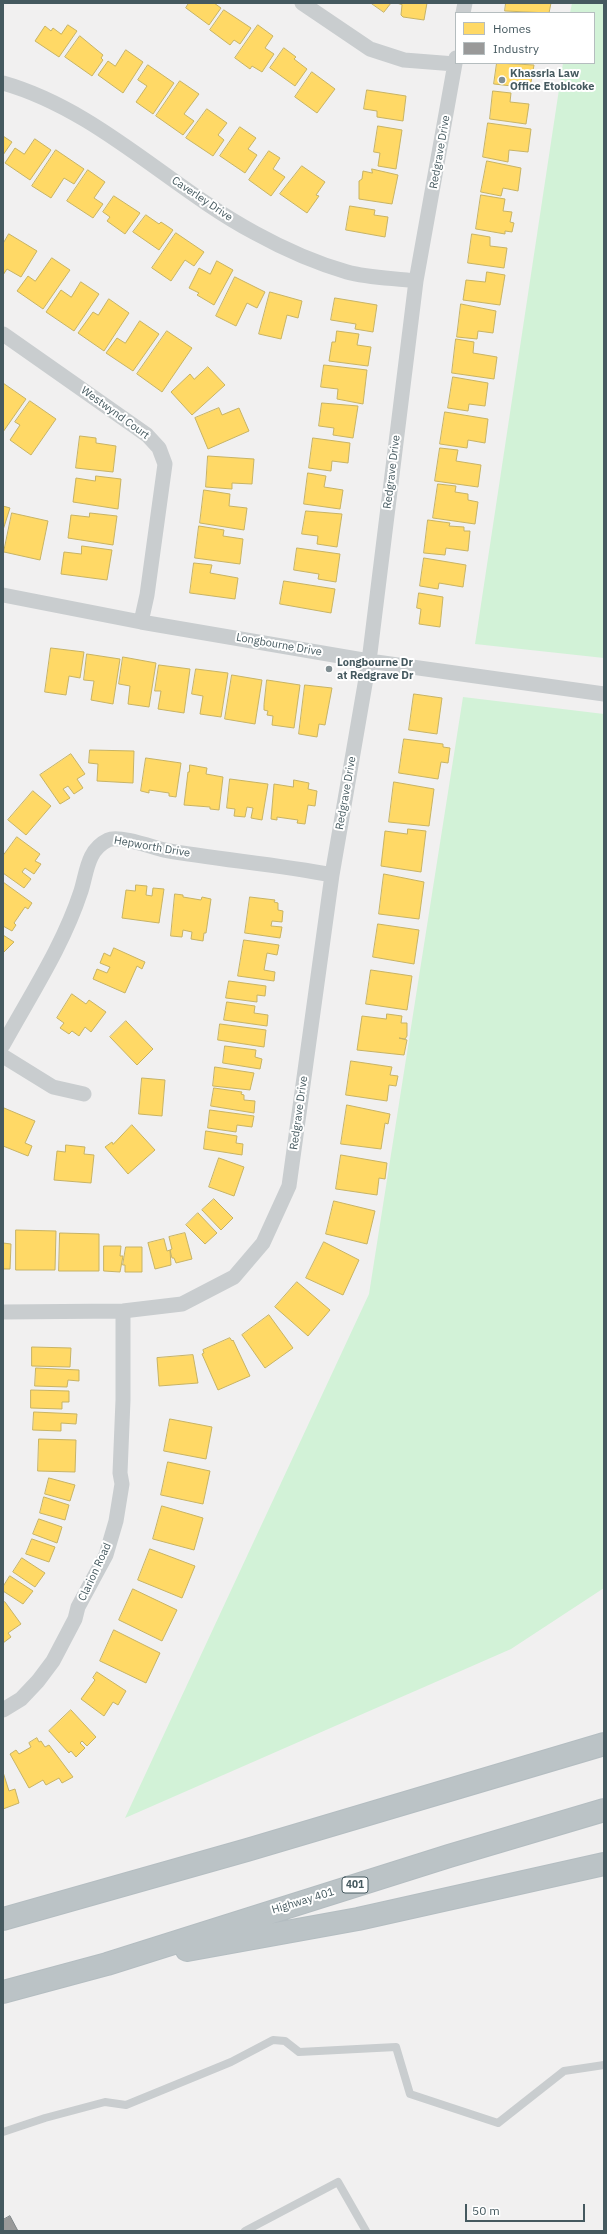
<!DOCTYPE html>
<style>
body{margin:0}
#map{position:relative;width:607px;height:2234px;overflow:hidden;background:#f1f0f0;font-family:"IBM Plex Sans",sans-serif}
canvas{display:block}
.frame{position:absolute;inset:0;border:4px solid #45595f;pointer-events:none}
.legend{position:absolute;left:455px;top:12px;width:140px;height:52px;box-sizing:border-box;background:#fff;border:1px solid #b5bdbf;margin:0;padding:5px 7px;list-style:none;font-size:12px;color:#45595f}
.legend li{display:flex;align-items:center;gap:8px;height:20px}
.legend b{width:20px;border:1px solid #b5bdbf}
.scale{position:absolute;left:465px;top:2204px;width:120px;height:18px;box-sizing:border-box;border:2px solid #45595f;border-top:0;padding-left:5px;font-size:12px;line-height:14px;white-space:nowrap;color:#45595f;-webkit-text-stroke:3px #fff;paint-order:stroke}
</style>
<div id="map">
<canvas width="607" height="2234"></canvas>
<div class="frame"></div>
<ul class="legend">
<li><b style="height:11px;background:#ffd966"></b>Homes</li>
<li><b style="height:11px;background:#999"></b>Industry</li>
</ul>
<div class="scale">50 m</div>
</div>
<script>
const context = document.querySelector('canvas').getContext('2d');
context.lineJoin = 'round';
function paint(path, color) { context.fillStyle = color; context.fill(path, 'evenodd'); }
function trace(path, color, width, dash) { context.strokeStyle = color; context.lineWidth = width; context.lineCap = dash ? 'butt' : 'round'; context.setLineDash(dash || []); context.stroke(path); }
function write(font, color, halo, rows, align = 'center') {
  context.font = font + ' "IBM Plex Sans",sans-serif'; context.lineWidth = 4; context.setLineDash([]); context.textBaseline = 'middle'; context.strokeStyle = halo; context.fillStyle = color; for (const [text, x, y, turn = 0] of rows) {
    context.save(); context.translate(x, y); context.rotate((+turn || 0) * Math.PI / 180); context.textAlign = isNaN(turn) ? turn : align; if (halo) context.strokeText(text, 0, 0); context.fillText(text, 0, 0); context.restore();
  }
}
const green = new Path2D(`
 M572 3H604V658L475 644 563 63H594V13H570Z
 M463 697 604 714V1588L511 1649 125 1818 369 1294Z`);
const homes = new Path2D(`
 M189 3H214L221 8 209 25 186 8Z
 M371 3H391L384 12Z
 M397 3H427L424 20 403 17 401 15 402 5Z
 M506 3H551L549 13 505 11Z
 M224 10 251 28 240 44 234 40 230 45 210 30Z
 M68 25 77 31 59 57 35 41 45 26 51 31 53 28 61 34Z
 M258 25 273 36 265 48 274 54 262 72 252 66 250 69 235 58Z
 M80 36 103 55 101 58 103 60 92 76 65 57Z
 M284 48 296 57 294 59 307 69 295 86 270 68Z
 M126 50 143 62 123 93 98 75 108 61 115 66Z
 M497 63 534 65 530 88 494 84Z
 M148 65 174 83 153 114 136 102 147 86 138 80Z
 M312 72 335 89 317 113 295 97Z
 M180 81 199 94 184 114 194 121 183 135 156 116Z
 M367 90 406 96 403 121 377 117V111L364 109Z
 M493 91 511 93 510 102 529 104 526 124 490 119Z
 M207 109 227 123 218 135 224 140 213 156 186 138Z
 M488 123 531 129 528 152 509 150 508 162 483 157Z
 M378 126 402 130 396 169 378 166 380 153 374 152Z
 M240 127 256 138 248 149 257 155 245 173 220 156Z
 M3 136 12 142 3 155Z
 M35 139 51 150 30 180 5 163 15 148 24 154Z
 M56 150 84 169 74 184 64 178 51 198 32 186Z
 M269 151 280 158 273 169 285 177 271 196 249 180Z
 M487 161 521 168 518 191 503 188 501 196 481 192Z
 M302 166 325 182 316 195 319 196 307 213 280 194Z
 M372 169 398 175 392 204 359 199V181L362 179 363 171 372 173Z
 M88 170 105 182 94 198 103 204 93 218 67 201Z
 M481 195 505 199 503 211 512 212 510 222 514 223 512 232 505 231V234L476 229Z
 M114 196 140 213 125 234 107 221 110 217 103 212Z
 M350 206 375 210 374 215 388 217 385 237 346 230Z
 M146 215 159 224 161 222 173 230 159 250 133 232Z
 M176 233 204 252 194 266 185 260 171 281 152 268Z
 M9 234 37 251 21 277 7 269 3 275V244Z
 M472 234 490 237V246L507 248 504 268 468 263Z
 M52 258 70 270 43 309 17 291 28 276 35 281Z
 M217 261 233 270 214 305 197 295 199 293 189 288 199 268 210 274Z
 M487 272 505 275 500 305 463 300 466 280 485 282Z
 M235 277 265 292 257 308 247 303 236 326 216 316Z
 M81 282 99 294 74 331 46 312 61 290 71 297Z
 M270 292 302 301 298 318 287 315 281 339 259 334Z
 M335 298 377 305 373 332 355 329 356 324 331 320Z
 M109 299 129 313 104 351 78 333 93 312 98 315Z
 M461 304 496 311 493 333 478 331 477 339 457 337Z
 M140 321 159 334 133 371 106 353 117 338 125 343Z
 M167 331 192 348 162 392 137 374Z
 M337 331 359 334 357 345 371 347 368 366 329 361 332 342H335Z
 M456 339 474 342 473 353 497 357 494 379 452 373Z
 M324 365 367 370 363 404 337 399 338 389 321 387Z
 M208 367 225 385 192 415 171 392 190 374 194 379Z
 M453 377 488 383 485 406 469 404 468 411 448 408Z
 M3 383 26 399 3 432Z
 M30 401 56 419 31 455 10 440 20 425 15 422Z
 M322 403 358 406 353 438 333 435 334 428 319 426Z
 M219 408 222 415 239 408 249 431 208 449 195 418Z
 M445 412 488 419 485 443 468 440 467 448 440 444Z
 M80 436 96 438V443L116 446 113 472 76 468Z
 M313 438 350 443 348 463 332 461 331 471 309 468Z
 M440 448 458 450 456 461 481 465 478 487 435 481Z
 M208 456 254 459 252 484 232 483V489L206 487Z
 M308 473 326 476 324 487 343 490 340 509 304 504Z
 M96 476 121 479 118 509 73 502 76 478 95 481Z
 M438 484 456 486 455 492 468 494V500L478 502 475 524 433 518Z
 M204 490 230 494 229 506 247 508 244 530 200 523Z
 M3 506 10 508 3 530Z
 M306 511 342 514 337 547 317 544 318 536 302 534Z
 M12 513 48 521 40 560 4 552Z
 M90 513 117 516 113 545 68 538 71 515 89 517Z
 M428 520 450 523 449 526 464 527V531H470L468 551 446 548 445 555 424 553Z
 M199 526 224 530 223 536 243 539 240 564 195 558Z
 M82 546 112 550 107 580 61 574 64 552 81 554Z
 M297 548 340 554 336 582 318 579 319 574 294 570Z
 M424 558 466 565 463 587 439 583 438 589 420 586Z
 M194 563 212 565 210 573 238 578 235 599 190 593Z
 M284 581 335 589 331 613 280 604Z
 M419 593 443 597 440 627 419 624 421 609 417 608Z
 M51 648 84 652 80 678 69 676 66 695 45 692Z
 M87 654 120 659 113 704 91 700 94 681 84 680Z
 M123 657 156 663 149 707 128 704 130 686 119 684Z
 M159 665 190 669 184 713 158 709 161 691H155Z
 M196 669 228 673 221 717 200 714 203 696 192 694Z
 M232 675 262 680 255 724 225 719Z
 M267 680 300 685 294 728 272 725 273 716 267 715 268 711 264 710V705Z
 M305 685 332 688 325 725 319 724 317 737 299 734Z
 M414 694 442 698 437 734 409 730Z
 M404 739 443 744V747L450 748 448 763 441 762 438 779 399 773Z
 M90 750 134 751 133 783 97 781 98 764 89 763Z
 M71 754 85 774 77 779 83 788 74 794 68 786 63 789 70 798 60 804 40 775Z
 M146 758 181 763 176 797 169 796V793L149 790V793L141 791Z
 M190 765 207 768 206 774 223 777 219 810 210 809V807L184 805 188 772H189Z
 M230 779 268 784 262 820 251 818 253 808 247 807 245 817 234 816 235 809 227 808Z
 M294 780 309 783 308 789 317 791 315 806 308 805 305 824 297 823 298 820 277 817V820L271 819 274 784 293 787Z
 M394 782 434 789 429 826 389 822Z
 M33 791 51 806 26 835 8 820Z
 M408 829 426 831 421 872 381 866 385 831 407 834Z
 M17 837 40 854 35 861 41 864 34 874 25 868 22 872 31 879 24 888 3 873V856Z
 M384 874 424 882 419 919 379 914Z
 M3 882 32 903 28 909 25 907 14 923 16 925 12 931 3 926Z
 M136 885 147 886 146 895 152 896 153 888 164 889 159 923 122 918 126 890 135 891Z
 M175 894 183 895V897L201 900 202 897 211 899 206 933H204L203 941 191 939 192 932 183 930 182 937 171 936Z
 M250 897 275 900 274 902 278 903V910L283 911 282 922 272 921 271 926 282 927 280 938 245 933Z
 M378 924 419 930 414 964 373 957Z
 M3 935 14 942 3 953Z
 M244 940 279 945 277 955 267 953 264 970 275 972 274 981 238 976Z
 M114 948 145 962 142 969 137 966 125 993 93 979 97 969 107 973 110 967 100 963 104 953 110 956Z
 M371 970 412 976 407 1010 366 1004Z
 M229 981 266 986 265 996 257 995V1002L226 998Z
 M72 994 86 1004 89 1000 106 1012 91 1032 85 1027 79 1036 72 1031 69 1034 60 1028 64 1023 57 1018Z
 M227 1002 255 1006 254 1013 268 1015 267 1026 224 1020Z
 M387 1014 402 1016 401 1023H407V1036L405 1039 399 1038 407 1040 404 1055 357 1050 362 1016 386 1019Z
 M126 1021 153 1049 137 1065 110 1037Z
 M220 1024 266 1030 264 1047 218 1040Z
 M225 1046 256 1050 255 1057 262 1059 260 1069 223 1063Z
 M351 1061 392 1067 390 1075 398 1076 396 1086 389 1085 387 1101 346 1095Z
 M215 1067 254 1073 250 1090 213 1086Z
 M142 1078 165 1080 162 1116 139 1114Z
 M214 1088 242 1092 241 1094 244 1095V1100L255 1101 254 1113 211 1106Z
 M347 1105 390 1114 388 1124 385 1123 381 1149 341 1144Z
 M4 1108 35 1121 25 1143 32 1146 28 1156 3 1146Z
 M210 1110 254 1116 252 1127 237 1125 236 1132 208 1128Z
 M132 1125 155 1150 128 1174 105 1147 112 1142 113 1144Z
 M206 1131 237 1136 236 1143 243 1144 242 1155 204 1149Z
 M66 1145 85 1147 84 1154 94 1155 91 1183 54 1180 57 1151 65 1152Z
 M341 1155 387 1163 385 1179 379 1178 377 1195 336 1189Z
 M219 1158 244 1167 234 1196 209 1187Z
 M214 1199 233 1218 221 1230 202 1210Z
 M334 1201 375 1211 367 1244 326 1234Z
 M198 1213 217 1233 205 1244 186 1225Z
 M16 1230 56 1231 55 1270H16Z
 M60 1233 99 1234V1271H59Z
 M185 1233 192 1259 176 1263 174 1258H172L170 1250 172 1249 169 1237Z
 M164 1239 167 1251 170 1250 171 1265 155 1269 148 1243Z
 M324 1242 359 1260 343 1295 306 1278Z
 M3 1243 11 1244 10 1269H3Z
 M104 1246H121L120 1256H123L120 1272 104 1271Z
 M126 1247H142V1272H125V1265H123Z
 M297 1282 330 1310 308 1336 275 1307Z
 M269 1315 293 1348 265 1368 242 1335Z
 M230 1338 232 1341 233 1340 250 1376 218 1390 202 1354 204 1353 203 1350Z
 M32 1347 71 1348 70 1367 32 1366Z
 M193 1355 198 1383 159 1386 157 1358Z
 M36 1368 79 1370V1381L68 1380 67 1387 35 1386Z
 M31 1390 69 1391V1402H62V1409L31 1408Z
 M34 1412 77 1414 76 1424 61 1423V1431L33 1430Z
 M170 1419 212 1427 206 1459 164 1451Z
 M39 1439 76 1440 75 1472 38 1471Z
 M168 1462 210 1471 203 1504 161 1495Z
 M49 1478 75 1485 70 1501 45 1494Z
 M44 1497 69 1505 65 1520 40 1513Z
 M162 1506 203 1518 194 1550 153 1539Z
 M39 1519 62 1527 57 1543 33 1534Z
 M32 1539 55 1547 49 1562 26 1554Z
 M150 1549 195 1566 182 1598 138 1580Z
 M22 1558 45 1573 35 1587 13 1572Z
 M10 1576 33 1591 23 1604 3 1591V1587Z
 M133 1589 177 1610 162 1641 119 1620Z
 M5 1602 21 1624 8 1633 11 1637 3 1643V1603Z
 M114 1630 160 1653 146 1683 100 1661Z
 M97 1672 126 1691 118 1705 113 1702 104 1716 81 1699 95 1680 93 1678Z
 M71 1710 96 1737 87 1746 82 1741 80 1743 85 1748 76 1757 71 1751 69 1753 49 1731Z
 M37 1738 39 1742 41 1741 45 1747 49 1745 73 1777 62 1783 59 1778 46 1785 43 1780 29 1788 10 1754 16 1750 19 1754 31 1747 29 1743Z
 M3 1772 9 1791 15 1789 19 1803 3 1809Z`);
const industry = new Path2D(`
 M10 2216 18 2231H3V2220Z`);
const service = new Path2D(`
 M3 2132 45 2118 105 2102 126 2105 231 2062 273 2040 285 2041 299 2052 396 2047 410 2094 498 2123 564 2071 604 2065
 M245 2231 338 2182 366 2231`);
const minor = new Path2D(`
 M302 3 370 49 404 60 455 64
 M463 13 465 3
 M3 83C98 110 169 187 255 233 284 249 316 263 347 272 369 278 394 278 416 281
 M3 334 147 435 159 448 165 464 147 595 141 622
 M3 595 141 622 369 661 604 694
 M3 1045C31 994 63 946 81 891 87 872 87 850 108 840 119 835 152 847 164 850 220 860 277 864 332 875
 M3 1056 53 1087 84 1094
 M3 1312 123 1311 182 1304 234 1277 263 1243 289 1186 332 875 369 661 416 281 456 58
 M3 1710 21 1699 38 1681 53 1661 75 1619 78 1607 106 1555 116 1521 122 1484 120 1473 123 1400V1311`);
const motorway = new Path2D(`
 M3 1919 247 1850 604 1744
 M187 1950 358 1919 604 1864
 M3 1992 107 1964 449 1856 604 1810`);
const markers = [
 [502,80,4,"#818e92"],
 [329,669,4,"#818e92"]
];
const shields = [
 [355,1885,26]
];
const shieldNames = [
 ["401",355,1885]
];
const poiNames = [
 ["Khassria Law",510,74],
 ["Office Etobicoke",510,87],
 ["Longbourne Dr",337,663],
 ["at Redgrave Dr",337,676]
];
const streetNames = [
 ["Redgrave Drive",440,152,-80],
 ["Caverley Drive",202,199,34],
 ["Westwynd Court",115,413,36],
 ["Redgrave Drive",392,472,-83],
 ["Longbourne Drive",279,645,10],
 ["Redgrave Drive",346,793,-80],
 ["Hepworth Drive",152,847,10],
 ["Redgrave Drive",299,1113,-82],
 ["Clarion Road",95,1572,-65],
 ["Highway 401",303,1901,-17]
];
paint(green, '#d2f2d7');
paint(homes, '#ffd966');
trace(homes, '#c7b364', 1);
paint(industry, '#999');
trace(industry, '#808688', 1);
trace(motorway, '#b4bdc1', 24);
trace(service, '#c9cdcf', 8);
trace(minor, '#c9cdcf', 15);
trace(motorway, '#bbc3c6', 22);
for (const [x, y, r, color] of markers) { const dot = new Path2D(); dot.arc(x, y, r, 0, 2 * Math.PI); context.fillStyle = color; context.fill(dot); trace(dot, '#fff', 1.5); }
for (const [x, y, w] of shields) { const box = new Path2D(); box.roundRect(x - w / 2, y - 8, w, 16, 3); context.fillStyle = '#fff'; context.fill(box); trace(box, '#45595f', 1); }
write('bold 10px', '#45595f', null, shieldNames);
write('bold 11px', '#45595f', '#fff', poiNames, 'left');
write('11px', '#45595f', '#fff', streetNames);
</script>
